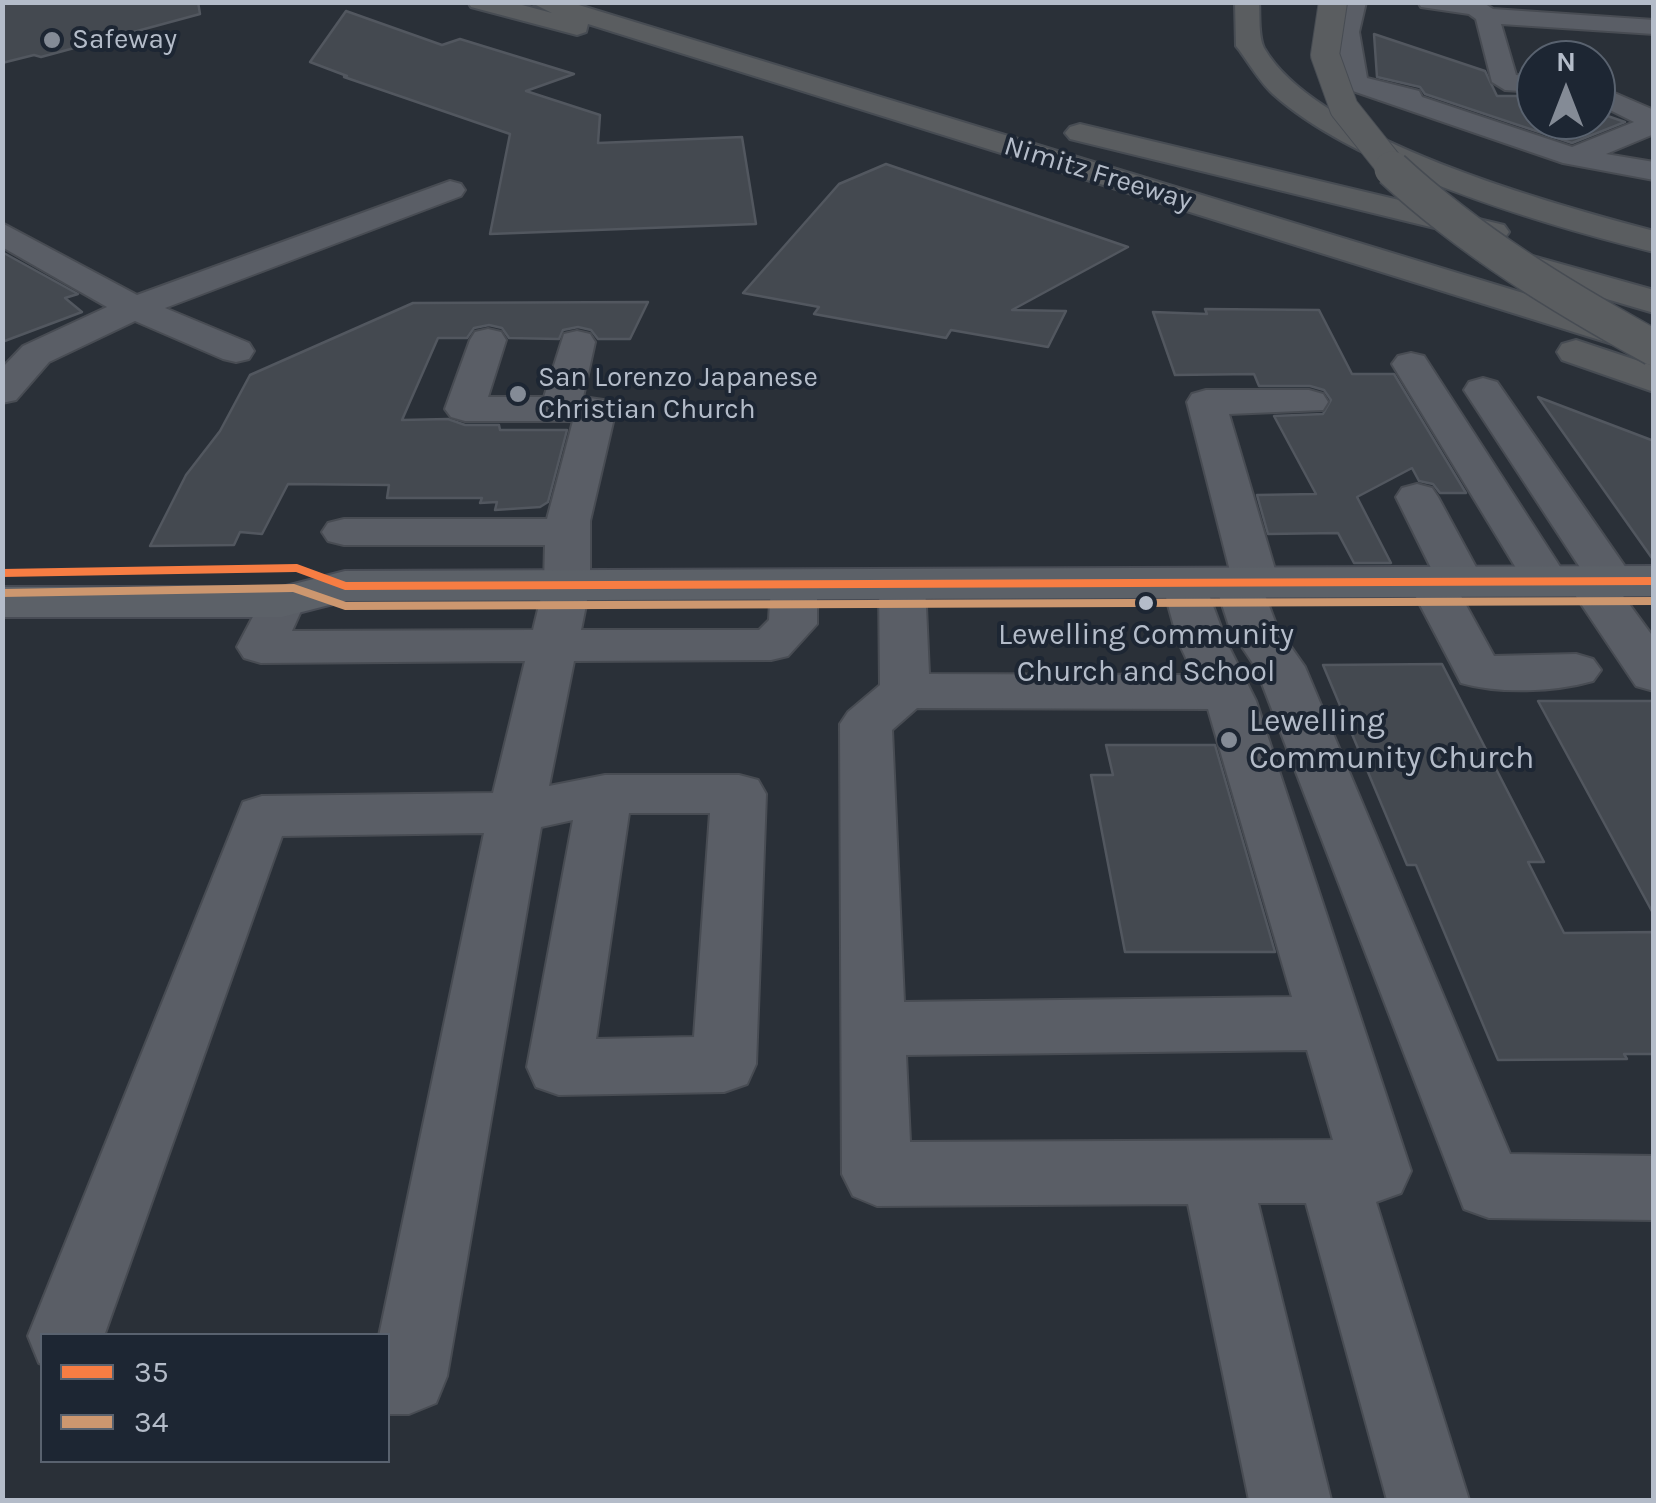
<!DOCTYPE html>
<style>
body{margin:0}
#map{position:relative;width:1656px;height:1503px;overflow:hidden;background:#2a3038;font-family:Karla,sans-serif}
canvas{display:block}
.frame{position:absolute;inset:0;border:5px solid #b4bcc9;pointer-events:none}
.legend{position:absolute;left:40px;top:1333px;width:350px;height:130px;box-sizing:border-box;background:#1d2633;border:2px solid #59626f;margin:0;padding:12px 18px;list-style:none;font-size:30px;color:#b4bcc9}
.legend li{display:flex;align-items:center;gap:20px;height:50px}
.legend b{width:50px;border:2px solid #59626f}
.north{position:absolute;left:1516px;top:40px;width:100px;height:100px;box-sizing:border-box;background:#1d2633;border:2px solid #59626f;border-radius:50%;rotate:0deg;font-size:28px;font-weight:700;line-height:40px;text-align:center;color:#b4bcc9}
.north::after{content:'';display:block;margin:auto;width:35px;height:45px;background:#848b96;clip-path:polygon(50% 0,100% 100%,50% 72%,0 100%)}
</style>
<div id="map">
<canvas width="1656" height="1503"></canvas>
<div class="frame"></div>
<ul class="legend">
<li><b style="height:12px;background:#f77d43"></b>35</li>
<li><b style="height:12px;background:#cd976f"></b>34</li>
</ul>
<div class="north">N</div>
</div>
<script>
const context = document.querySelector('canvas').getContext('2d');
context.lineJoin = 'round';
function paint(path, color) { context.fillStyle = color; context.fill(path, 'evenodd'); }
function trace(path, color, width, dash) { context.strokeStyle = color; context.lineWidth = width; context.lineCap = dash ? 'butt' : 'round'; context.setLineDash(dash || []); context.stroke(path); }
function write(font, color, halo, rows, align = 'center') {
  context.font = font + ' Karla,sans-serif'; context.lineWidth = 8; context.setLineDash([]); context.textBaseline = 'middle'; context.strokeStyle = halo; context.fillStyle = color; for (const [text, x, y, turn = 0] of rows) {
    context.save(); context.translate(x, y); context.rotate((+turn || 0) * Math.PI / 180); context.textAlign = isNaN(turn) ? turn : align; if (halo) context.strokeText(text, 0, 0); context.fillText(text, 0, 0); context.restore();
  }
}
const building = new Path2D(`
 M2 2H198L200 14 41 57 34 55 2 63Z
 M346 11 442 45 460 39 574 74 526 91 600 115 598 143 742 137 756 224 490 234 510 134 344 77 347 76 310 62Z
 M1374 34 1485 71 1497 96H1536V120H1596V112L1625 122 1572 143 1425 94 1420 87 1377 77Z
 M886 164 1128 247 1012 310 1066 311 1048 347 951 330 946 338 814 314 819 307 743 293 839 184Z
 M2 252 78 294 65 298 82 312 2 342Z
 M648 302 630 339H598L591 330 578 327 563 330 559 339 509 338 502 328 489 325 474 328 467 338H438L402 420 448 419 465 425H499L500 430H567L548 502 540 507 495 510 497 502 480 503 482 498H387L389 485 288 484 262 534 240 532 234 545 150 546 186 475 220 431 250 375 413 303Z
 M1205 309 1319 310 1352 374H1394L1466 493H1440L1433 484 1419 481 1412 468 1357 497 1391 563H1354L1338 533 1268 534 1257 495 1316 494 1274 416 1323 414 1331 400 1324 390 1310 386H1259L1254 374 1175 375 1153 312 1207 314Z
 M1538 397 1654 441V561Z
 M1442 664 1544 862H1528L1564 933 1654 932V1054H1624L1627 1059 1498 1060 1416 865H1407L1323 665Z
 M1538 701H1654V915Z
 M1106 745H1215L1275 952H1125L1091 775H1113Z`);
const minor = new Path2D(`
 M1343 2H1366L1359 32 1367 78 1419 91 1422 97 1572 147 1634 122 1596 103V85L1654 110V134L1606 154 1654 162V180L1563 163 1347 89 1335 42Z
 M1418 2H1482L1493 9 1654 20V34L1501 24 1516 75 1536 76V92L1505 90 1492 82 1476 19 1469 14 1421 7Z
 M450 181 461 184 465 190 461 196 165 308 249 343 254 351 249 359 236 362 223 359 135 321 49 362 16 400 2 403V368L23 346 107 307 2 247V223L137 295Z
 M488 329 501 332 506 340 488 397H544L564 334 577 331 590 334 595 342 583 397 610 401 616 409 590 521V585L581 630H759L769 620 771 585 778 575 794 571 810 575 817 585V624L788 656 771 660 574 661 549 786 605 775H739L758 780 766 794 756 1064 747 1084 724 1092 559 1095 536 1087 527 1067 573 820 541 827 447 1376 436 1403 409 1414H388V1336H379L484 833 282 836 104 1336H42V1364L39 1363 28 1336 243 802 262 796 493 793 525 661 261 663 244 658 237 647 266 592 282 588 298 592 305 602 292 631 533 630 544 585 545 545H344L328 541 322 532 328 523 344 519H547L573 421H465L451 417 445 409 470 340 475 332ZM629 813H710L694 1037 596 1039Z
 M1411 353 1424 356 1568 579 1573 571 1581 569 1464 390 1469 382 1483 378 1497 382 1635 581 1628 591 1621 593 1654 638V691L1636 686 1567 583 1562 591 1546 595 1530 591 1392 364 1398 356Z
 M1206 390H1309L1323 394 1328 402 1323 410 1229 414 1279 583 1272 593 1265 595 1277 627 1305 667 1510 1154 1654 1156V1220L1489 1218 1464 1209 1256 668 1230 629 1215 583 1222 573 1230 571 1187 402 1192 394Z
 M1417 484 1432 488 1438 497 1484 582 1477 592 1461 596 1494 656 1576 654 1593 659 1601 670 1593 681C1555 692 1499 694 1461 683L1408 582 1415 572 1431 568 1396 497 1402 488Z
 M1185 569 1201 573 1226 641 1256 701 1411 1171 1401 1193 1376 1202 1469 1500H1387L1306 1203H1258L1331 1500H1249L1188 1204 877 1206 853 1196 842 1174 840 724 848 712 880 685 879 584 886 574 902 570 918 574 925 584 929 674 1194 675 1178 641 1162 583 1169 573ZM917 708 1208 709 1292 997 904 1002 892 730ZM1307 1050 1333 1140 910 1142 906 1055Z`);
const major = new Path2D(`
 M1654 566V596L345 601 282 617H2V587H282L345 571Z`);
const highway = new Path2D(`
 M468 2H511L552 13 530 2H569L1651 332 1654 345 1638 351 1625 348 588 24 586 32 577 35 471 7Z
 M1235 2H1259C1260 16 1258 36 1264 48 1317 140 1553 204 1654 231V252C1544 225 1356 169 1273 94 1260 82 1250 65 1240 51L1236 46Z
 M1080 124 1504 225 1509 232 1504 239 1492 242 1070 139 1065 133 1070 127Z
 M1493 245 1654 290V313L1481 262 1476 255 1481 248Z
 M1576 340 1654 366V392L1562 360 1557 352 1562 344Z`);
const highwayBridgeFar1 = new Path2D(`
 M1333 2 1325 55 1344 108 1395 172`);
const highwayBridge = new Path2D(`
 M1392 169C1471 242 1560 296 1654 348`);
const bus1 = new Path2D(`
 M297 564 346 582 1654 577V585L345 590 296 572 2 577V569Z`);
const bus2 = new Path2D(`
 M294 584 346 602 1654 597V605L345 610 293 592 2 597V589Z`);
const markers = [
 [52,40,10,"#848b96"],
 [518,394,10,"#848b96"],
 [1146,603,9,"#b4bcc9"],
 [1229,740,10,"#848b96"]
];
const farPoinames = [
 ["Safeway",72,40],
 ["San Lorenzo Japanese",538,378],
 ["Christian Church",538,410]
];
const farStreetnames = [
 ["Nimitz Freeway",1098,174,17]
];
const busNames = [
 ["Lewelling Community",1146,635],
 ["Church and School",1146,672]
];
const poiNames = [
 ["Lewelling",1249,722],
 ["Community Church",1249,759]
];
paint(building, '#444950');
trace(building, '#52575f', 2.5);
trace(minor, '#484c53', 4);
trace(major, '#484c55', 4);
trace(highway, '#474c53', 4);
paint(minor, '#5a5e66');
paint(major, '#5c6168');
paint(highway, '#5a5d60');
trace(highwayBridgeFar1, '#474c53', 30, []);
trace(highwayBridge, '#474c53', 38, []);
trace(highwayBridgeFar1, '#5a5d60', 28);
trace(highwayBridge, '#5a5d60', 35);
paint(bus1, '#f77d43');
paint(bus2, '#cd976f');
for (const [x, y, r, color] of markers) { const dot = new Path2D(); dot.arc(x, y, r, 0, 2 * Math.PI); context.fillStyle = color; context.fill(dot); trace(dot, '#1d2633', 4); }
write('28px', '#b4bcc9', '#1d2633', farPoinames, 'left');
write('28px', '#b4bcc9', '#1d2633', farStreetnames);
write('30px', '#b4bcc9', '#1d2633', busNames);
write('32px', '#b4bcc9', '#1d2633', poiNames, 'left');
</script>
